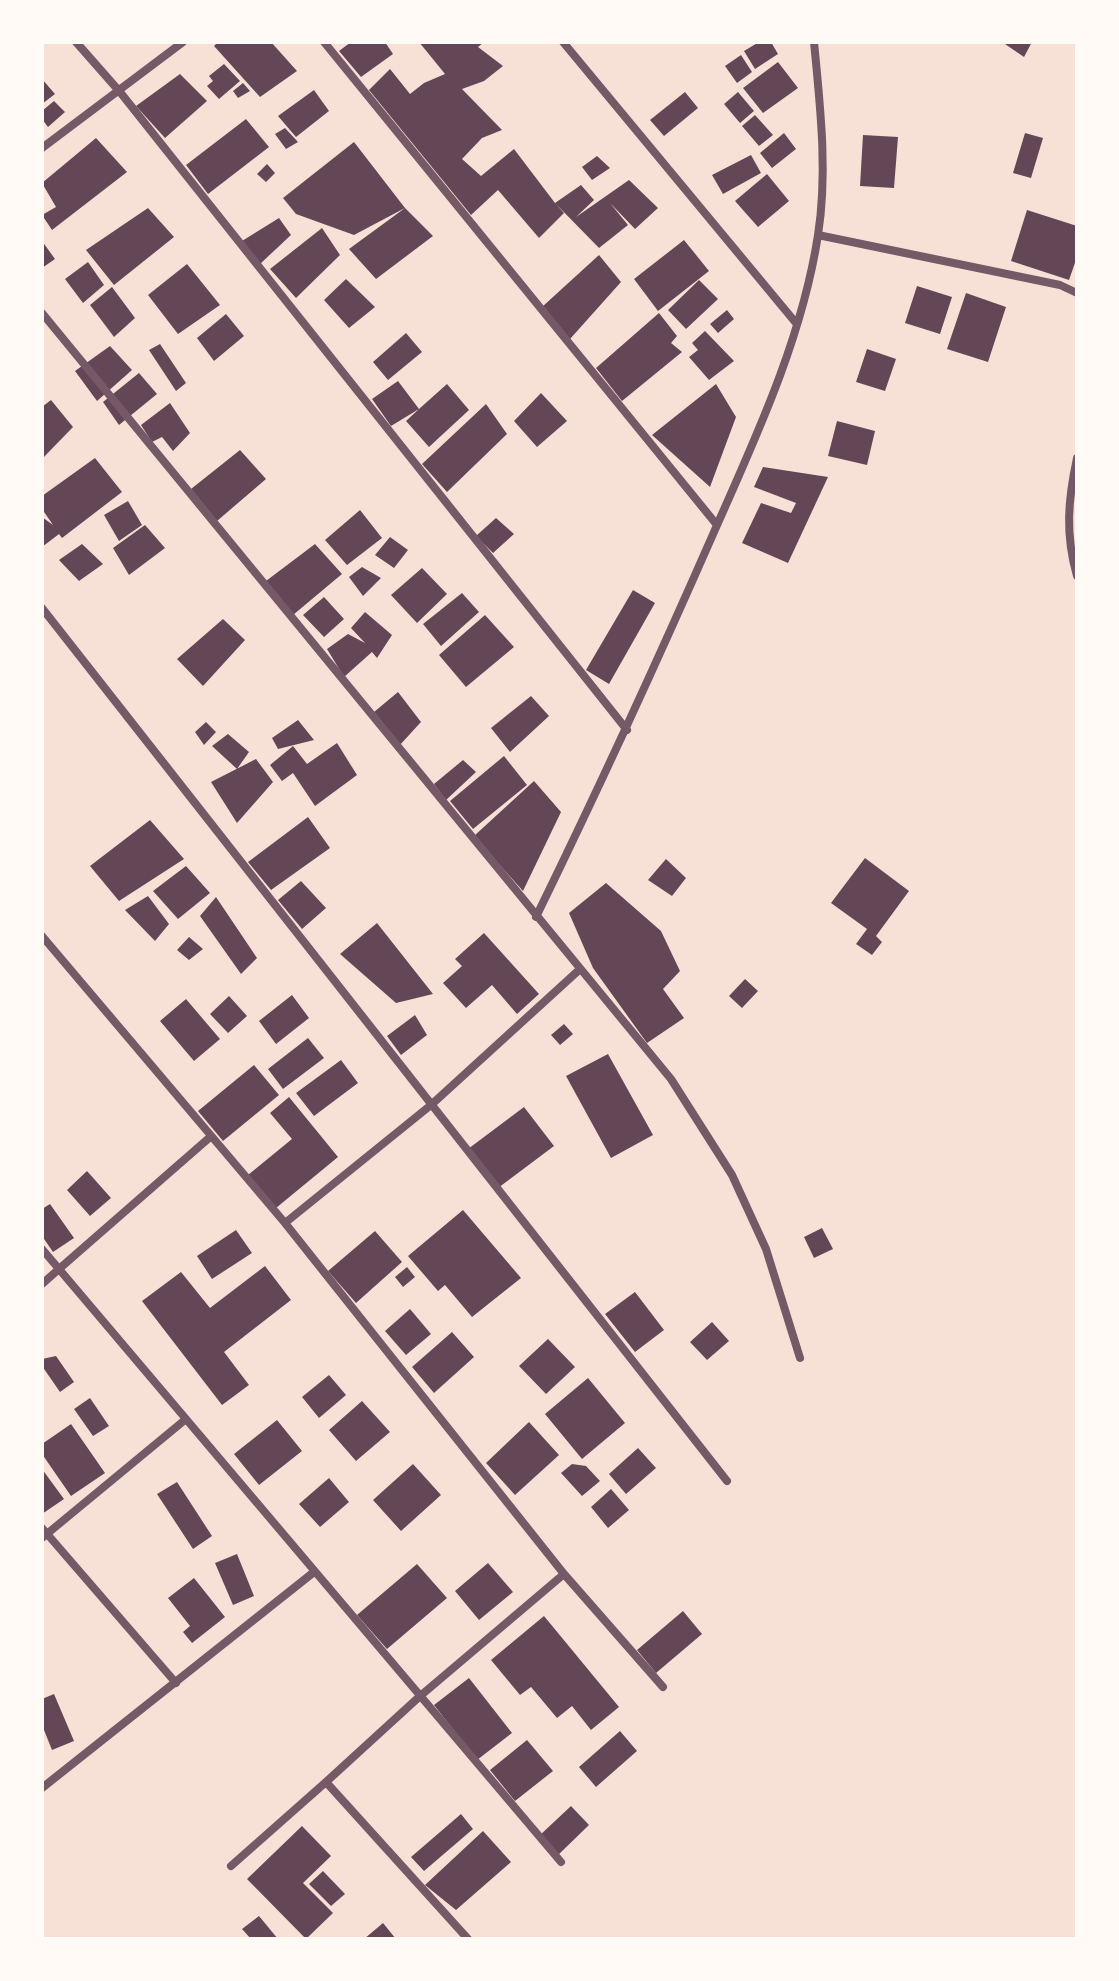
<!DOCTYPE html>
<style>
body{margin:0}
#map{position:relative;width:1119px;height:1981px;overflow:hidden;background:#f7e1d7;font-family:"Open Sans",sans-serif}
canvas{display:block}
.frame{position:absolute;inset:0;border:44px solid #fffaf5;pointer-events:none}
</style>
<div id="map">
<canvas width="1119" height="1981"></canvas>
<div class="frame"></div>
</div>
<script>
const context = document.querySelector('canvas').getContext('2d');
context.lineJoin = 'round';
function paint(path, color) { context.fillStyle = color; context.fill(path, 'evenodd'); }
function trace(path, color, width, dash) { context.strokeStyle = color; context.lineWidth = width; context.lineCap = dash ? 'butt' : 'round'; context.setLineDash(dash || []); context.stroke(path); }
const building = new Path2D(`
 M218 42H271L297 71 260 97 214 46Z
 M351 42H385L393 54 361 77 339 51Z
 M419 42H484L478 47 503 66 484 81 462 89 502 130 482 138 462 159 481 176 514 149 555 203 581 185 594 200 576 217 629 180 658 208 635 229 610 203 628 225 599 248 555 203 564 213 539 238 498 190 471 215 369 90 390 69 410 94 424 83 445 74Z
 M759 42H771L778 54 755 69 744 51Z
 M1002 42H1032L1024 57Z
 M741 55 752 72 737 83 725 66Z
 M778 62 798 88 763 113 743 88Z
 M224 64 240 81 219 99 207 86 213 81 209 76Z
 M180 74 207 101 165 138 136 106Z
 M42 79 55 94 42 104Z
 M243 83 250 91 238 98 233 91Z
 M314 90 329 111 296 137 278 116Z
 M685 92 698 108 664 136 650 120Z
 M738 92 754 111 740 123 724 104Z
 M54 101 65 112 48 127 42 119V111Z
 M755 115 773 135 759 146 742 126Z
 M246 119 269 147 208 194 186 165Z
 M285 128 298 142 286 149 275 134Z
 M784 133 796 149 772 168 760 153Z
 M1025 133 1043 138 1031 178 1013 173Z
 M863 135 898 137 894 188 860 186Z
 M96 138 127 172 52 230 42 215 56 207 42 183Z
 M354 142 405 208 433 236 376 279 349 249 405 208 354 235 296 214 283 198Z
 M751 155 761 173 723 194 712 175Z
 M597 156 610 168 592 180 582 167Z
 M267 164 275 173 266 182 257 174Z
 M767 174 789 201 758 227 735 201Z
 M148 208 174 237 114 285 86 250Z
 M1027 210 1077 226V257L1069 280 1011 261Z
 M279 218 291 235 260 264 242 241Z
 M322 228 340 255 296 298 270 269Z
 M684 240 709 271 658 311 634 279Z
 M42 241 55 259 42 268Z
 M599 255 621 282 570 339 542 307Z
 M88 262 104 285 83 303 65 279Z
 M187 264 220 305 178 334 148 295Z
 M346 279 375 307 349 328 324 300Z
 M699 280 718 299 686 329 668 310Z
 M917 286 952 297 940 334 905 323Z
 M112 287 135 318 114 337 90 305Z
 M966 293 1006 307 988 362 947 349Z
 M727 310 734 319 718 333 710 324Z
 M659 313 677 336 671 343 682 352 622 401 596 368Z
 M226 314 244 336 214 361 197 338Z
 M705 331 734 361 709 380 689 357 698 350 692 343Z
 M406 333 422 352 388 380 373 362Z
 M160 344 186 383 176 391 149 350Z
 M110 346 132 370 97 401 75 371Z
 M867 349 896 359 885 391 856 382Z
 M139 373 157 394 119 425 103 402Z
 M398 381 419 409 447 384 469 410 429 447 406 421 419 409 391 426 372 399Z
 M716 384 736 417 710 487 652 435Z
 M541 393 567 421 537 447 514 421Z
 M51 400 73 427 42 459V407Z
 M170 403 190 433 173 451 162 437 152 442 141 425Z
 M486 404 507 434 447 492 422 464Z
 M837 421 875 431 867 465 828 456Z
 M240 450 266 479 217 521 191 489Z
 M95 458 122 492 62 538 59 534 42 547V517L53 525 42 509V496Z
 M763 467 828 477 788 563 742 543 761 503 791 513 796 503 754 487Z
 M128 501 142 525 119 541 104 515Z
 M360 510 382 538 347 565 325 540Z
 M496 518 514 534 493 553 476 536Z
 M145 525 165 548 129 575 113 548Z
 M390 537 408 550 394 568 375 555Z
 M82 544 103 564 79 581 59 560Z
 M315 544 342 574 293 615 266 581Z
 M362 567 381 578 363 596 349 577Z
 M422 568 447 594 417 623 391 595Z
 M633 590 655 603 609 684 586 670Z
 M462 593 479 612 441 646 423 624Z
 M324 597 344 619 324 637 303 615Z
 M365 612 392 635 377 658 372 652 344 677 327 649 348 634 365 643 351 628Z
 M485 615 514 647 466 687 439 655Z
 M223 619 245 640 203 686 177 659Z
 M398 692 421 722 399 746 374 712Z
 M531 696 549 716 510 752 491 728Z
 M298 720 314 740 278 749 272 738Z
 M206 722 216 732 204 745 195 732Z
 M228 734 249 752 237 769 212 746Z
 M337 743 357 775 315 806 293 773 282 781 270 765 293 746 307 764Z
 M504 756 527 785 473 829 450 801Z
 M256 759 273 782 237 823 211 782Z
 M463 760 476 772 446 800 434 784Z
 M534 781 561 812 523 891 474 836Z
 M308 817 330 848 271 890 248 862Z
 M150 820 184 859 119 901 90 866Z
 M865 858 909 891 876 936 882 942 872 955 856 944 867 929 831 903Z
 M666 859 686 878 672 896 648 880Z
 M186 866 210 893 178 919 153 891Z
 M301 881 326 908 302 929 278 900Z
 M606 883 661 931 680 971 663 989 684 1018 647 1043 593 968 569 913Z
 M148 896 169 924 155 941 125 910Z
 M216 897 257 958 241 974 200 916Z
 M377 923 433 994 396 1003 340 954Z
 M484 933 539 994 517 1014 492 985 466 1008 443 983 462 966 455 959Z
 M189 937 203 949 189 960 177 950Z
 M745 979 758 991 742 1008 729 996Z
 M292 995 309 1018 276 1044 259 1021Z
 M229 996 247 1016 228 1033 210 1014Z
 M186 999 220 1039 194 1061 160 1021Z
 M415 1015 427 1035 401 1055 387 1036Z
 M564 1024 573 1034 560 1045 551 1035Z
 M308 1038 324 1058 283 1089 268 1069Z
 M608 1054 653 1135 611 1158 566 1076Z
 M341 1060 358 1083 314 1116 296 1093Z
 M254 1065 279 1095 223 1141 198 1111Z
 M289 1097 338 1157 276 1208 248 1175 292 1139 270 1113Z
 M524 1107 554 1146 498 1188 468 1149Z
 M87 1171 111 1198 90 1216 67 1190Z
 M50 1204 74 1238 53 1252 42 1236V1209Z
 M463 1210 521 1278 472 1317 445 1285 438 1291 408 1256Z
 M822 1228 833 1249 814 1258 804 1237Z
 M236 1230 252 1253 212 1279 197 1256Z
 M375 1231 402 1262 356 1303 328 1271Z
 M265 1266 291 1300 224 1352 249 1385 222 1405 142 1301 181 1272 210 1308Z
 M407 1267 415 1277 403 1287 395 1277Z
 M635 1292 664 1330 635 1352 605 1314Z
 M410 1309 431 1334 406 1355 385 1331Z
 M712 1322 729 1341 707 1360 690 1342Z
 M452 1332 474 1357 434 1393 412 1367Z
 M548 1339 575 1367 546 1394 519 1366Z
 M56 1356 74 1382 60 1392 42 1366V1359Z
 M329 1375 346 1395 319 1418 302 1397Z
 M588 1378 625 1423 582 1459 545 1414Z
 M90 1398 109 1426 93 1436 74 1409Z
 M362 1401 390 1432 356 1461 329 1430Z
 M277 1420 302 1451 259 1485 234 1454Z
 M529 1422 559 1455 515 1495 486 1463Z
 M71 1424 105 1473 71 1496 42 1454V1444Z
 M638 1448 656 1468 626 1494 609 1474Z
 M413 1464 441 1495 401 1531 373 1500Z
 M572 1464 586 1466 600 1481 582 1496 561 1473Z
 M42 1469 64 1499 42 1514Z
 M329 1478 349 1502 320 1527 299 1504Z
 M177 1482 212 1536 193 1549 157 1494Z
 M611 1489 629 1510 608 1528 591 1507Z
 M237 1554 254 1596 233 1605 215 1563Z
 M488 1563 513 1592 479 1620 455 1591Z
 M417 1564 447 1598 387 1649 357 1615Z
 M194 1578 225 1617 192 1643 183 1632 190 1626 168 1598Z
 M683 1611 702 1634 656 1673 637 1650Z
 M544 1616 619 1707 591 1730 572 1706 557 1718 531 1687 520 1695 491 1660Z
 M469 1678 512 1733 477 1760 434 1705Z
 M54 1694 74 1741 52 1750 42 1725V1699Z
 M620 1731 637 1751 596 1787 579 1767Z
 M527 1740 553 1771 515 1801 490 1770Z
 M571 1806 589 1825 557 1856 539 1836Z
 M461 1814 473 1829 424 1871 411 1857Z
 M302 1826 331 1856 303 1883 333 1913 306 1939 247 1879Z
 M483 1831 511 1862 456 1910 425 1885Z
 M323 1871 345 1894 331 1906 309 1884Z
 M259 1916 278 1939H251L242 1929Z
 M383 1923 396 1939H364Z`);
const minor = new Path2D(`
 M76 42 120 92 627 730
 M324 42 717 525
 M563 42 796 323
 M42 148 183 42
 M818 235 1060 285 1077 293
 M42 313 671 1079 732 1175 766 1249 800 1358
 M1077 458C1068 500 1065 534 1077 576
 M42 608 727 1481
 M536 917C598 790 657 662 714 532 756 437 802 339 818 235 828 172 820 105 814 42
 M42 936 285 1223 564 1574 663 1687
 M209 1138 59 1269 561 1862
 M285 1223 431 1105 579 970
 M42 1249 59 1269 42 1284
 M42 1528 176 1683
 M42 1538 186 1419
 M42 1788 314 1572
 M231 1866 326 1782
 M468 1939 326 1782 419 1697 564 1574`);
paint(building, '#644757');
trace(minor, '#755966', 8);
</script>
